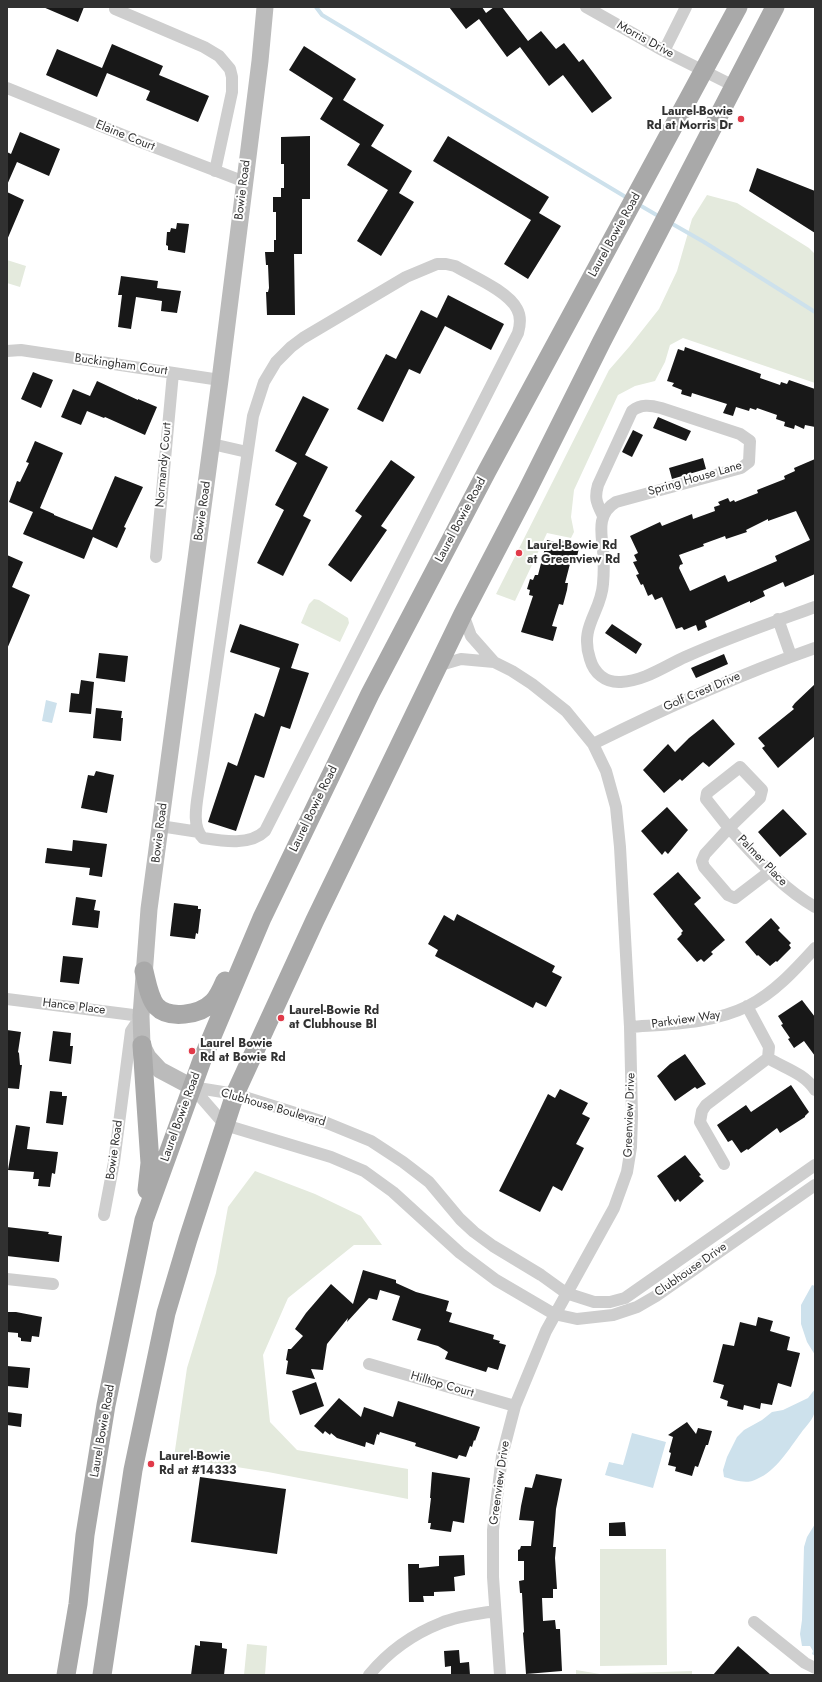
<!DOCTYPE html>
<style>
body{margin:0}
#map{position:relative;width:822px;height:1682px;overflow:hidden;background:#fff;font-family:Jost,sans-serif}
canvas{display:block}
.frame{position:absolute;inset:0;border:8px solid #313131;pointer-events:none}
</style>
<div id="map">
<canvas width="822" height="1682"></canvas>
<div class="frame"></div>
</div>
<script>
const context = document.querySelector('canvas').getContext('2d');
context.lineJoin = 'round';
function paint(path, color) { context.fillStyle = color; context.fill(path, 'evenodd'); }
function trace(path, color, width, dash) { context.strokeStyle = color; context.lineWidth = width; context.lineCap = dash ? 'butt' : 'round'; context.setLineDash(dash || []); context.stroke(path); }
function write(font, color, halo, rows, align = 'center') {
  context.font = font + ' Jost,sans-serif'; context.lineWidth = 4; context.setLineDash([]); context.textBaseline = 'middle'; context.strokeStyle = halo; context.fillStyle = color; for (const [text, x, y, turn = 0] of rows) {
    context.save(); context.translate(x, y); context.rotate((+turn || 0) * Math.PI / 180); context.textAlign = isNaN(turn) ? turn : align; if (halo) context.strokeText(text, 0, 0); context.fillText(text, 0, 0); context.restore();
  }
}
const green = new Path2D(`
 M707 195 737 203 809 248 815 254V383L683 338 670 345 665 362 655 381 635 386 618 395 574 490 571 517 574 532 571 538 547 533 515 601 496 594 609 370 629 347 659 309 677 271 692 219Z
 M7 260 26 266 20 287 7 283Z
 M314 599 319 600 348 618 349 623 340 642 301 623 309 604Z
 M255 1171 315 1194 361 1216 382 1245H354L288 1298 263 1355 270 1422 297 1450 408 1469V1499L268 1472 174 1457 187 1368 216 1273 228 1207Z
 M600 1549H666L667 1665 600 1666Z
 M247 1644 267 1646 265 1675H244Z
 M576 1670 600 1674 692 1671V1675H576Z`);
const water = new Path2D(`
 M46 700 57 703 52 723 42 721Z
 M812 1285 815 1286V1355L807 1342 801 1324V1305Z
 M815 1389C815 1396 816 1404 815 1410 814 1419 806 1426 801 1433 789 1449 776 1471 757 1479 746 1485 735 1480 724 1477L723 1470 727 1457 737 1437 744 1430 762 1420 772 1412 783 1410 808 1398Z
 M632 1433 666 1442 653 1488 605 1475 609 1462 623 1465Z
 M815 1524V1656L812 1654 813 1651 810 1646H802L800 1634 802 1620 804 1547 807 1537Z`);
const stream = new Path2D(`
 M316 7 322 15 629 199
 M636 203 660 217
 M669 222 704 242 815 312`);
const building = new Path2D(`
 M43 7H84L78 22Z
 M449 7H482L486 13 494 7H502L528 41 541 31 556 49 564 43 579 62 583 59 612 98 592 113 563 75 549 86 520 47 507 57 479 19 466 29Z
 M112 44 163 66 159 75 209 96 198 122 146 100 150 91 107 73 97 97 46 75 57 49 102 68Z
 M304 46 356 79 343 100 384 125 371 146 412 171 399 193 414 202 381 256 357 241 388 190 347 165 360 144 320 119 333 98 289 70Z
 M20 132 60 149 49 176 17 162 7 185V152L11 154Z
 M310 136V199H302V254H294L295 315H267L266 292H268L269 288 268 265H266L265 252H274V240H276V212H273V197H281V188H284V164H281V137Z
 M448 136 549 197 539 213 561 226 528 279 504 264 531 220 433 161Z
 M757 168 815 191V233L749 191Z
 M7 192 24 200 7 240Z
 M177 223 189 224 185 253 168 250V246L166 245 167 232H170L171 228 176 229Z
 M121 276 158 281 157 288 181 291 177 313 161 311 162 301 136 297 131 329 118 327 122 295H118Z
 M448 295 504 324 491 350 445 326 420 374 409 369 383 422 357 409 386 354 396 359 421 310 437 318Z
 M685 347 761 374 760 378 780 385 781 382 787 384 789 380 815 389V427L805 425 804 429 795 425 794 429 784 426 785 422 776 419 777 415 757 408 756 410 750 408 749 411 736 407 733 416 723 413 727 404 692 393 691 397 681 394 682 390 672 386 674 383 667 381 678 349 684 351Z
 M33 372 53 380 41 408 21 399Z
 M97 381 138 400V399L157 407 145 435 105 417 104 418 87 411 81 425 61 417 73 389 90 396Z
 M303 396 329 409 305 455 328 467 303 516 311 520 283 576 257 563 284 510 275 505 297 463 275 451Z
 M658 417 691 431 686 441 653 428Z
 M633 430 643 435 632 457 622 452Z
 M35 441 63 453 40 508 54 514V515L92 530 115 476 143 487 124 527 126 528 117 548 93 537 84 559 23 534 33 512 9 502 17 481 20 482 29 463 26 462Z
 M703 458 706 469 672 479 669 468Z
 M815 459V574L785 587 783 582 763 591 765 596 750 603V601L705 621 707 627 698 631 696 625 684 630 682 627 676 629 662 597 655 600 652 594 648 596 643 584 641 585 636 575 639 574 633 562 637 561 634 555 638 553 630 536 660 522 662 526 692 514 693 519 715 511 714 507 720 505 718 502 728 498 730 502 734 500 735 502 758 493 757 490 785 479 784 476 795 471 794 468ZM796 511 810 540 775 556 777 561 728 582 725 575 690 591 679 568 680 565 683 564 679 555 704 546 703 544 725 536 726 539 747 532 746 530 768 519V521Z
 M391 460 415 477 381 526 387 530 351 582 328 565 362 516 355 511Z
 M547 540 559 543 560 540 578 545 577 548H579L576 561 571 560 565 583H568L567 590 563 605 559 604 552 626 557 627 553 641 521 632 533 596 529 595 530 590 527 589 530 579 533 580 535 575H538Z
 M7 555 23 562 12 587 30 595 7 649Z
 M240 624 299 644 291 668 309 673 290 729 281 726 264 778 255 775 236 831 208 822 228 762 237 766 255 713 264 717 280 668 230 652Z
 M612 624 642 644 636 654 605 633Z
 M99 653 128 656 125 682 96 678Z
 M724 654 728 664 696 678 691 668Z
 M81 680 94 682 91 714 69 712 71 693 79 694Z
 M815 684V736L778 768 762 748 765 746 758 738 794 709 792 707 795 703Z
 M96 708 122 711 121 718H123L121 741 93 738Z
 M713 719 735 744 709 767 703 762 682 781 680 779 664 793 643 770 668 744 675 752 689 738Z
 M96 771 114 775 107 813 81 808 88 775 94 776Z
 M667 807 688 830 668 854 665 851 662 855 641 831Z
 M783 809 807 834 780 857 758 832Z
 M73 840 107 844 102 877 89 875 90 868 45 863 47 848 72 851Z
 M678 872 701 898 694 904 725 940 711 952 713 954 704 962 701 959 697 962 677 939 682 934 681 933 683 931 653 894Z
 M76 897 96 900 94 910 100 911 98 928 72 925Z
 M174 903 198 906V909H201L198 934 196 933 195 939 170 936Z
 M457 914 555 966 552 972 562 977 546 1007 536 1002 533 1008 435 956 438 950 428 944 444 915 454 921Z
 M771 918 780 928 778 930 791 943 789 945 791 948 777 962 776 961 770 966 758 955 757 956 745 942Z
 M63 956 83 958 79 984 60 982Z
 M802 1000 815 1017V1056L804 1041 794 1048 788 1039 790 1038 781 1025 783 1024 778 1016Z
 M7 1030 21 1032 18 1052 19 1053 20 1065H22L19 1089 7 1088Z
 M53 1031 71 1033 70 1046H73L71 1064 49 1061Z
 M685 1054 706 1084 697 1089 695 1087 675 1101 657 1076 670 1064Z
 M791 1085 809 1112 805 1116V1117L780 1133 777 1128 748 1150 747 1149 741 1153 732 1140 728 1142 717 1125 746 1105 751 1112Z
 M560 1089 588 1103 582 1114 590 1118 576 1144 584 1148 562 1191 553 1186 540 1212 499 1191 548 1094 555 1098Z
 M50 1091 62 1092V1096H67L63 1125 46 1123Z
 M16 1125 30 1127 27 1149 58 1152 55 1174 52 1173 50 1187 38 1186 39 1179H33L34 1172 8 1170Z
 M685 1155 701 1175 699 1176 704 1181 680 1202 678 1199 675 1202 657 1176Z
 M7 1227 49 1232 48 1234 62 1236 59 1262 7 1256Z
 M363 1270 396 1280V1283L416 1292 449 1301 446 1311 452 1313 449 1322 494 1335 493 1339 500 1341 499 1343 506 1345 498 1370 488 1367 486 1372 445 1359 448 1352 438 1346 417 1340 421 1329 392 1320 400 1296 380 1290 377 1300 369 1298 347 1322 348 1318 327 1344 323 1370 311 1369 315 1379 286 1374 288 1361 286 1360 288 1349H291L303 1336 295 1329 306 1313 331 1284 353 1304Z
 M7 1312H16L42 1317 39 1337 32 1336 31 1342 21 1341V1338L18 1337V1333L7 1332Z
 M758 1317 773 1321 770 1331 790 1337 787 1350 800 1353 791 1387 778 1383 772 1405 761 1403 760 1409 744 1405 743 1410 727 1406 728 1401 720 1398 724 1385 713 1382 723 1344 734 1346 740 1322 756 1326Z
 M7 1366 30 1368 28 1388 7 1386Z
 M316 1382 324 1406 300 1415 292 1391Z
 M339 1398 361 1417 364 1407 393 1417 398 1401 480 1427 475 1441 474 1440 472 1447 470 1446 466 1457 459 1455 457 1459 415 1446 416 1443 380 1432 379 1435 377 1434 374 1445 366 1442 365 1447 337 1438 331 1433 330 1435 325 1431 323 1434 314 1426Z
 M7 1412 22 1414 21 1427 7 1425Z
 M687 1422 696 1434 698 1428 712 1431 708 1445H706L698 1467 695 1466 692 1476 675 1471 676 1467 668 1465 671 1453 669 1452 673 1437 668 1435Z
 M432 1472 470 1478 464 1523 453 1521 451 1532 430 1529 431 1523H428L431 1498H430Z
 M536 1474 562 1479 556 1509 553 1547H556L555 1558 557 1589H553V1598H542L543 1621 555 1620 556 1629H560L562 1671 526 1674 523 1633 524 1632 522 1593H520L519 1581 524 1580V1561H518V1550L520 1549 521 1546H531L534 1521 519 1520 521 1506 525 1487 532 1488Z
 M200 1477 286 1489 277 1554 191 1542Z
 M625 1522 626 1536H609V1523Z
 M464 1555 465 1575 454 1577 455 1591 434 1592V1596H423L424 1602H409L408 1564H419V1568L439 1566V1556Z
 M200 1641 222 1643V1648L227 1649 224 1675H191L195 1645 200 1646Z
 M738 1646 771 1675H713Z
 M459 1650 460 1663 469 1662 470 1675H451V1666L445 1667 444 1651Z`);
const street = new Path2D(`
 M586 7 664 51 734 86
 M115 9 204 47 219 56 230 69 232 77V92L215 171
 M664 51 686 7
 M7 88 133 139 245 182
 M437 264H446L455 266C472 276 508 291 517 309 521 316 520 326 518 333L265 831C250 846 222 841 203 838 191 827 197 802 199 787L253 416 264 382 276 362 291 347 303 338 406 277Z
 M7 351 21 350 220 380
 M212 444 247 452
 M603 516C597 503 594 499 598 485L632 411C641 404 650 405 661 408L740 434 750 441 749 462 741 468 616 502C597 513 601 532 603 550 604 562 604 573 603 584 601 613 579 626 590 659 594 673 605 683 621 682 644 681 665 666 685 657 727 638 771 623 815 607
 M156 557 173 373
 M463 614 471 636 494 662 512 671 532 684 566 711 593 744 606 771 616 807 620 847 630 1027 632 1116 631 1147 627 1172 614 1208 546 1331 515 1406 502 1456 493 1530V1577L500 1675
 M778 619 791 656
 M437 666 461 659 494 662
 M593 744C665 708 738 675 815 648
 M740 767 762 790 760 798 729 828 706 799 707 793Z
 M160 826 199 832
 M769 872 735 898 728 895 704 867 702 861 705 854 729 828C756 857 780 887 815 907
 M7 999 141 1016 131 1031 114 1162 104 1215
 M747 1006 769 1047 768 1058
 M630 1027C669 1024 712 1024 748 1006 774 993 795 970 815 948
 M192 1087 225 1125 331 1157 364 1171 393 1192 460 1253 496 1280 554 1314 577 1319 613 1315 637 1307 656 1296 815 1185
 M192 1087 235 1094 327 1123 371 1141 403 1162 429 1182 460 1219 474 1232 493 1246 541 1275 566 1293 594 1302H610L625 1298 815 1165
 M724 1164 700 1122 702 1111 706 1105 768 1058C784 1068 804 1073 815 1090
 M7 1279 53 1284
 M369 1364 515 1406
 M754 1622 805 1663 815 1668
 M369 1675C388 1652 413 1634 441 1623 458 1616 477 1614 495 1611`);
const secondary = new Path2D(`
 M192 1087 160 1070 148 1057 142 1045 141 1016 149 909 220 380 260 61 265 7`);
const primary = new Path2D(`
 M144 971C147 983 149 997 156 1006 169 1020 200 1015 213 1002 218 997 222 988 225 981
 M142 1045 150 1163 147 1190
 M66 1675 78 1604 85 1535 106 1405 144 1220 202 1060 262 918 370 694 487 471 738 7
 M102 1675 133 1470 166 1313 188 1239 235 1094 315 920 463 614 527 491 602 341 775 7`);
const markers = [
 [741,119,4,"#e13a49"],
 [519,553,4,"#e13a49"],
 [281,1018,4,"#e13a49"],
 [192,1051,4,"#e13a49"],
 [151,1464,4,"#e13a49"]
];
const streetNames = [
 ["Morris Drive",645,40,29],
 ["Elaine Court",125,136,22],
 ["Bowie Road",243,190,-83],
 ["Laurel Bowie Road",615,235,-61],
 ["Buckingham Court",121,365,8],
 ["Normandy Court",164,465,-85],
 ["Spring House Lane",695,479,-16],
 ["Bowie Road",203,511,-82],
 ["Laurel Bowie Road",461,520,-62],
 ["Golf Crest Drive",702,692,-23],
 ["Laurel Bowie Road",314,809,-64],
 ["Bowie Road",160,833,-83],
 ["Palmer Place",762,861,46],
 ["Hance Place",74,1007,7],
 ["Parkview Way",686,1020,-8],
 ["Clubhouse Boulevard",273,1108,16],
 ["Greenview Drive",630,1115,-88],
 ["Laurel Bowie Road",181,1117,-70],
 ["Bowie Road",115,1150,-82],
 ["Clubhouse Drive",691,1270,-35],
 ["Hilltop Court",442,1385,16],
 ["Laurel Bowie Road",103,1431,-80],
 ["Greenview Drive",500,1483,-82]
];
const poiNames = [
 ["Laurel-Bowie",733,112,"right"],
 ["Rd at Morris Dr",733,126,"right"],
 ["Laurel-Bowie Rd",527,546],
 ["at Greenview Rd",527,560],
 ["Laurel-Bowie Rd",289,1011],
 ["at Clubhouse Bl",289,1025],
 ["Laurel Bowie",200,1044],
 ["Rd at Bowie Rd",200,1058],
 ["Laurel-Bowie",159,1457],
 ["Rd at #14333",159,1471]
];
paint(green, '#e4eadd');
paint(water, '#cde1ec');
trace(stream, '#cde1ec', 4);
paint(building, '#181818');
trace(street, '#cecece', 12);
trace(secondary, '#bbb', 17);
trace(primary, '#a9a9a9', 19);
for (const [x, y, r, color] of markers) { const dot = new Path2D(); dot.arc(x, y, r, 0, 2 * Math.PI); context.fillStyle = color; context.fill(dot); trace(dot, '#fff', 1.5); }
write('12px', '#313131', '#fff', streetNames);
write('bold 12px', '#313131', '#fff', poiNames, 'left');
</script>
